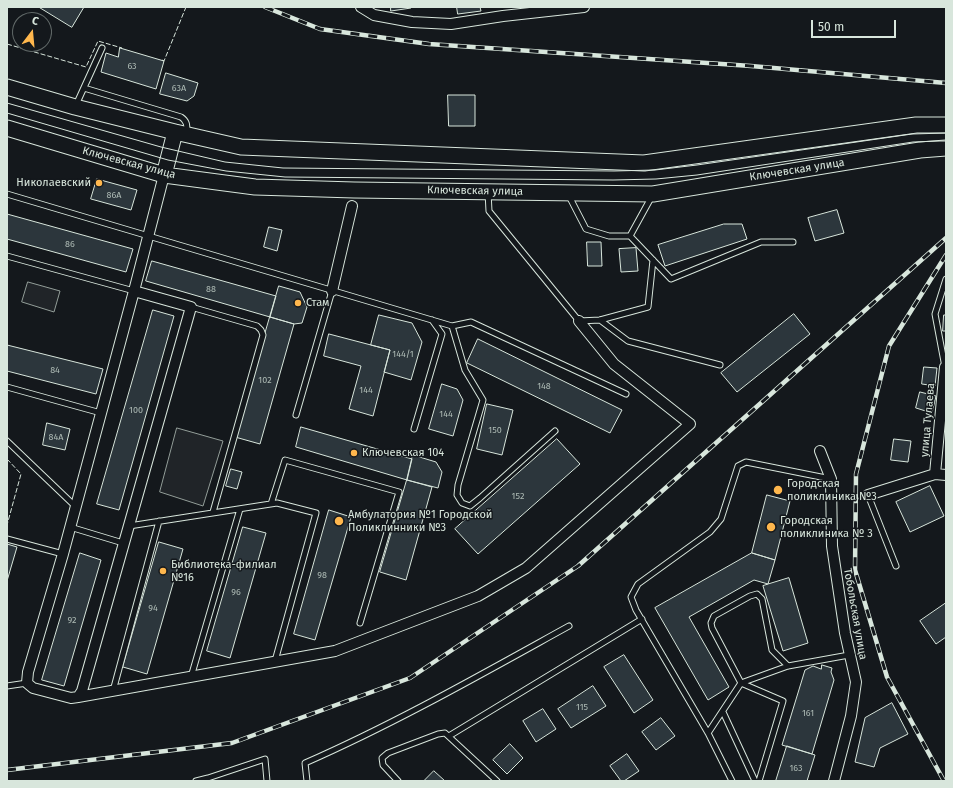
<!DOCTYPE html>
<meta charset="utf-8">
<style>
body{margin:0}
#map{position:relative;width:953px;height:788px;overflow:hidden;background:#14181c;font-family:"Fira Sans",sans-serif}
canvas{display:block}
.frame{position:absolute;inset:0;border:8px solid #d8e6dc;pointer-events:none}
.north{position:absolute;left:12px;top:12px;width:40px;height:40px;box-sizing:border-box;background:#14181c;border:1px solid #626a69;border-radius:50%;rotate:16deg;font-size:11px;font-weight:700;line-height:16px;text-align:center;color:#d8e6dc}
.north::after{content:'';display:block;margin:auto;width:14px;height:18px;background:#ffb74d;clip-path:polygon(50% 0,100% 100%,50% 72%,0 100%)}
.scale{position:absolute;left:811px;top:20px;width:85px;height:18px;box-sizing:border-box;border:2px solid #d8e6dc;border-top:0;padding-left:5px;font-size:12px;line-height:14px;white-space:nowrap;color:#d8e6dc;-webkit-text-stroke:3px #14181c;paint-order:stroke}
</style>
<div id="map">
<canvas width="953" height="788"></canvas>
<div class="frame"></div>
<div class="north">С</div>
<div class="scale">50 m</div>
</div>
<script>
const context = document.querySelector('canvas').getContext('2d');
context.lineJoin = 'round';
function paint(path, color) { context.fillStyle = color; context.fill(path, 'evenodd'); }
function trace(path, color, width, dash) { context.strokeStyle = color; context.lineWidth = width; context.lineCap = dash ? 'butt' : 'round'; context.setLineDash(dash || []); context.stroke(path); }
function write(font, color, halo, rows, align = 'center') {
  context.font = font + ' "Fira Sans",sans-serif'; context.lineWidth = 3; context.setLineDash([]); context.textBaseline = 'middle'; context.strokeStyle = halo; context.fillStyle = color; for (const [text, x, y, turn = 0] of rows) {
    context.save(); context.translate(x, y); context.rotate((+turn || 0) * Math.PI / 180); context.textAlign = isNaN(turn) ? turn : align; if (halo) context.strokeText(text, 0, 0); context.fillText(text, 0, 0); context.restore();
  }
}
const green = new Path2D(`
 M28 282 60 291 54 312 22 302Z
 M177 428 223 441 203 506 160 492Z`);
const building = new Path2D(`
 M39 7H84L72 27Z
 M391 7H411V8L391 11Z
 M457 7H480L481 11 458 14Z
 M120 48 164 61 156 89 101 72 106 53 118 57Z
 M166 73 198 83 194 96 187 101 160 94Z
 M448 95H475V126H449Z
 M97 179 137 190 131 210 91 199Z
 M837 210 844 233 815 241 808 218Z
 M7 214 133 249 126 272 7 239Z
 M724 224H742L747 239 665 266 658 245Z
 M269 227 282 230 277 251 264 247Z
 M587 242H601L602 266H588Z
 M636 248 638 271 621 272 619 249Z
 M152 261 276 296 270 317 146 281Z
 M279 286 300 292 307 307 302 323 294 324 270 317Z
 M153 310 174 316 119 510 97 504Z
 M794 314 810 334 737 392 721 373Z
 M379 315 412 323 422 342 411 380 384 372 390 350 371 345Z
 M944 315H946V331H943Z
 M270 317 294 324 260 444 235 437Z
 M329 334 390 350 373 416 349 409 361 366 324 356Z
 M478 339 622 410 610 433 467 363Z
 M7 345 103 369 96 394 7 371Z
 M924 367 937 368 935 386 922 384Z
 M442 384 457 389 463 400 453 436 429 429Z
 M920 392 936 396 932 413 916 408Z
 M487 404 513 410 502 455 477 449Z
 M47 423 70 429 65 450 43 445Z
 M301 427 412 459 407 480 296 447Z
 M557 439 580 464 478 554 455 529Z
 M894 439 911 441 908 462 891 460Z
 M413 455 436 462 442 472 438 488 407 480Z
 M231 469 242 472 237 489 226 486Z
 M407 480 432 487 406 580 380 572Z
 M930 486 944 516 910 532 896 502Z
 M767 495 790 501 775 560 752 553Z
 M329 510 351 517 315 640 294 634Z
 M243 527 266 533 230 658 207 651Z
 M159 542 183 549 147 674 123 667Z
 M7 544 17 547 7 581Z
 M80 553 101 560 64 686 42 680Z
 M752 553 775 560 768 584 754 580 689 617 729 687 708 700 655 608Z
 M789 578 808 643 783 651 763 586Z
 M946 603V637L936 644 920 621Z
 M624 655 653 700 634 713 604 667Z
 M822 665 832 668 831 672 834 680 812 754 782 745 805 670 813 666 821 669Z
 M593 686 606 706 571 728 558 709Z
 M892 703 908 734 880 748 874 767 855 762 865 718Z
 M543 709 556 729 536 742 523 721Z
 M661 718 675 736 656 750 642 732Z
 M510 744 523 758 507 774 493 760Z
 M787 746 815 755 807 781H776Z
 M627 754 639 771 624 781H621L610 766Z
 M434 771 445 781H424Z`);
const path = new Path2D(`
 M842 494H849L859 499`);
const service = new Path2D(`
 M84 88 181 117C187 121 187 125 187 132
 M76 105 102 48
 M488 192 489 211 579 321 600 320 648 307 653 260
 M7 194 452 326 465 370 483 400 458 485 457 495 462 503 470 506 480 498 555 431
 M569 196 586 229 609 236H630L652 196
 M630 236 671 279 761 242H793
 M7 256 134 291
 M191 307 257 326 261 330 263 335 213 512
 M600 320 628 341 720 365
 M452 326 471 322 626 394
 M945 367 935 314 946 279
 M7 387 101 413
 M296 415 332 291
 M414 429 442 334 432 320
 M7 441 75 506
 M868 495 896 566
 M271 504 285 460 399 492 360 623
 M129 526 277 503 316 513 275 661
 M70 527 123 543
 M7 539 63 554
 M191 677 240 509
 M741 683 783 701 759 781
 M741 683 788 666 849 655
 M7 686 27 683
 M113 691 159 521
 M723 712 755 781
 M708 733 741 683 712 628 711 623 714 616 750 596 757 594 762 599 772 650 788 666
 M449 736 642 619
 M196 781 208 778 265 759 267 781
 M307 781 305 763C396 723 482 674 569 626
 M398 781 383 765 382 758 388 753 438 734 445 733 497 781
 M732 781 708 733 636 610 631 597 638 584 710 532 721 519 738 466 746 462 831 479`);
const minor = new Path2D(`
 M361 7 374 15 412 22 451 24 503 16 584 7
 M134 291 191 307 82 691 78 697 71 698 33 688 27 683 28 672 63 554 134 291 164 175
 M332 291 352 206
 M820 451 831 479 832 546 845 633 856 682 851 716 834 781
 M935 474 945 367
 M868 495 935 474 946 475
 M78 697 335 651 478 596 526 568 690 424 614 364 579 321`);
const secondary = new Path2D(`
 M7 87 75 107 175 132 241 147 644 163 916 125H946
 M7 128 164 175 255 187 354 190 653 194 920 150 946 148
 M164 175 175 132`);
const tram = new Path2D(`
 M7 103 161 147 225 162 283 168 614 171 655 170 697 165 912 134 946 133
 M7 113 168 160 226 171 285 177 613 180 656 179 697 175 913 142 940 141H946`);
const rail = new Path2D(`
 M265 7 320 29 429 44 751 66 946 83
 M7 770 232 743 410 678 578 566 946 238
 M944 781 887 677 855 570 856 474 889 346 946 255`);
const fence = new Path2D(`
 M7 44 86 67 98 41 122 48
 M162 60 164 61 186 7
 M7 459 21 474 7 525`);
const markers = [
 [99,183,4,"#ffb74d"],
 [298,303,4,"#ffb74d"],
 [354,453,4,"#ffb74d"],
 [778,490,5,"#ffb74d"],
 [339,521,5,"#ffb74d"],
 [771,527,5,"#ffb74d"],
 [163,571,4,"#ffb74d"]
];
const numberNames = [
 ["63",132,66],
 ["63А",179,88],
 ["86А",114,195],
 ["86",70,244],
 ["88",211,289],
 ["144/1",403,354],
 ["84",55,370],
 ["102",265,380],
 ["148",544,386],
 ["144",366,390],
 ["100",136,410],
 ["144",446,414],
 ["150",495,430],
 ["84А",56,437],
 ["152",518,496],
 ["98",322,575],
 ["96",236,592],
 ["94",153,608],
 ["92",72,620],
 ["115",582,707],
 ["161",808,713],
 ["163",796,768]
];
const streetNames = [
 ["Ключевская улица",129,163,15],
 ["Ключевская улица",797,170,-9],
 ["Ключевская улица",475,191,1],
 ["улица Тулаева",928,420,-85],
 ["Тобольская улица",855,614,80]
];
const poiNames = [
 ["Николаевский",91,183,"right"],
 ["Стам",306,303],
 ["Ключевская 104",362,453],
 ["Городская",787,484],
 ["поликлиника №3",787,497],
 ["Амбулатория №1 Городской",348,515],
 ["Поликлинники №3",348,528],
 ["Городская",780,521],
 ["поликлиника № 3",780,534],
 ["Библиотека-филиал",171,565],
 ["№16",171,578]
];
paint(green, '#202428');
trace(green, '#939e99', 1);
paint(building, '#2c363c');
trace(building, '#d8e6dc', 1);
trace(service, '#d8e6dc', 7);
trace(minor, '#d8e6dc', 12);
trace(secondary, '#d8e6dc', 17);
trace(path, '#9da8a2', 2, [3, 2]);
trace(service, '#14181c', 5);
trace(minor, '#14181c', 10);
trace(secondary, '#14181c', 15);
trace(tram, '#d8e6dc', 1);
trace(rail, '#d8e6dc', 4.5);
trace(rail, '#14181c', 3, [9]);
trace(fence, '#d8e6dc', 1, [5, 2]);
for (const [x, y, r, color] of markers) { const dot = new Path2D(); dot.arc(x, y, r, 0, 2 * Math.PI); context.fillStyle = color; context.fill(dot); trace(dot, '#14181c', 1.5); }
write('9px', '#adbab4', null, numberNames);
write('11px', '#d8e6dc', '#14181c', streetNames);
write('11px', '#d8e6dc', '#14181c', poiNames, 'left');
</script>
